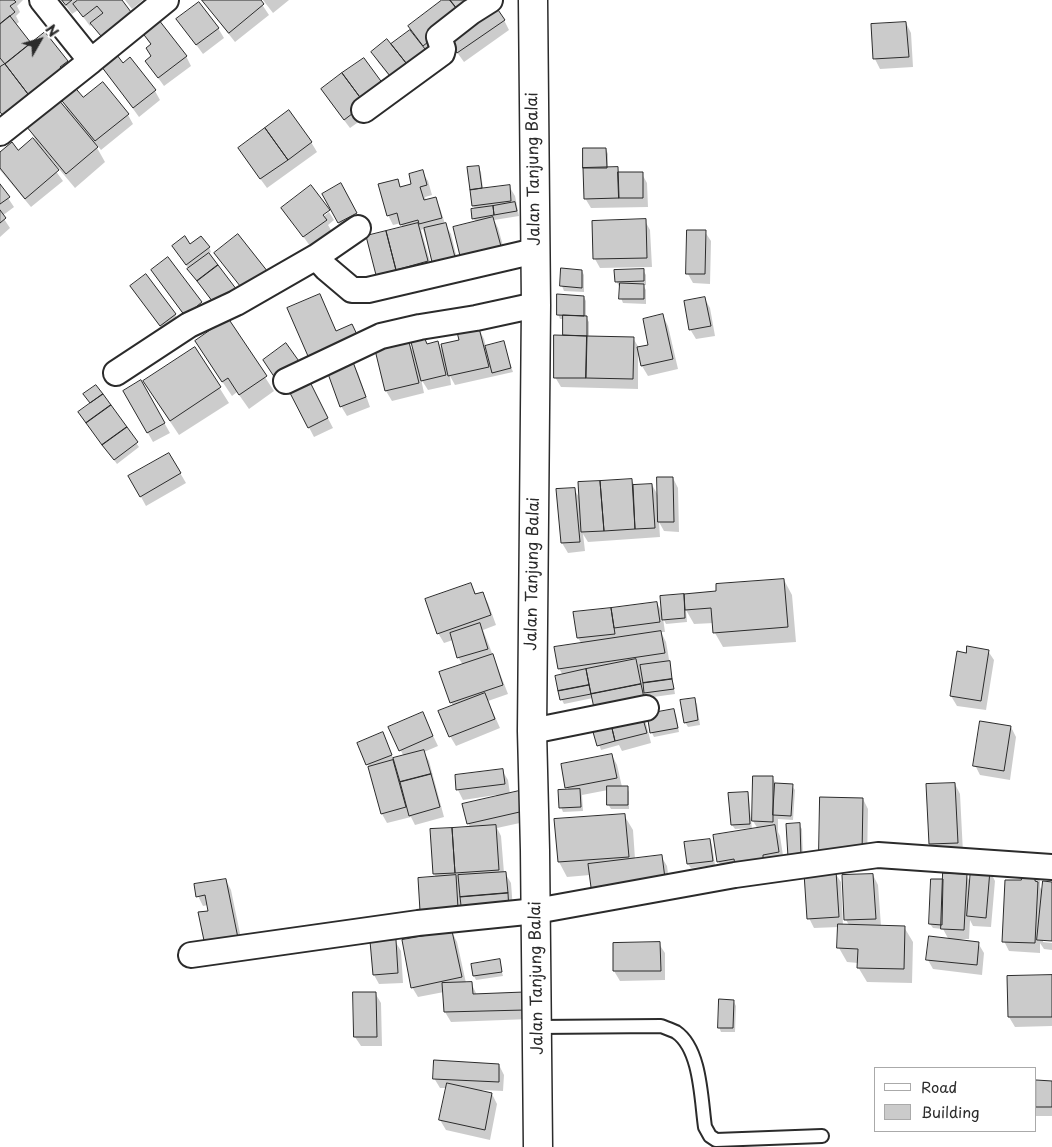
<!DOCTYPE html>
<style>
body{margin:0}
#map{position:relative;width:1052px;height:1147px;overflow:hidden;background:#fff;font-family:"Playpen Sans",sans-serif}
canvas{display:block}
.legend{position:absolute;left:874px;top:1067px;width:162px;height:65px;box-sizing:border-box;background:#fff;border:1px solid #aaa;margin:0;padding:6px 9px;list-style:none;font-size:15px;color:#2b2b2b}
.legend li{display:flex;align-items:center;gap:10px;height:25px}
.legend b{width:25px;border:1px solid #aaa}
.north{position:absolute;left:15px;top:15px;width:50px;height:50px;-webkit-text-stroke:4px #fff;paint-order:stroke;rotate:52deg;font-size:14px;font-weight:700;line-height:20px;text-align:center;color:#2b2b2b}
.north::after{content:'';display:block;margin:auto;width:18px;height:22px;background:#2b2b2b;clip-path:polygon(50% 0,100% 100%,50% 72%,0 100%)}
</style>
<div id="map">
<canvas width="1052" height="1147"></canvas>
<ul class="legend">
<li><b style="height:6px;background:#fff"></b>Road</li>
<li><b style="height:14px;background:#cbcbcb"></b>Building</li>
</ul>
<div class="north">N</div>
</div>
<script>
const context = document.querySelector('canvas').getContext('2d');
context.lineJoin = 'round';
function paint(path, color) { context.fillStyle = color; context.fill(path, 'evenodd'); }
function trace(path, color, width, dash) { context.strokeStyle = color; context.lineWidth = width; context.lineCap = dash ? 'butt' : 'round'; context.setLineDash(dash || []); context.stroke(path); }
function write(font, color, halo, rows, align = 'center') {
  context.font = font + ' "Playpen Sans",sans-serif'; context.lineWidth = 4; context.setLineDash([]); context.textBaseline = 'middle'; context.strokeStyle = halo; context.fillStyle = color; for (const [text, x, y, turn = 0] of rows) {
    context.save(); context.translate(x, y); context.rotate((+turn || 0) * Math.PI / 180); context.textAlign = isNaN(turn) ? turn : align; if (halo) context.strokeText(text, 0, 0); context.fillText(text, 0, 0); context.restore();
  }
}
const shadow = new Path2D(`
 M0 0H23L17 6 20 12 16 16 19 22 15 25 31 45 67 61 72 71 11 127 0 112Z
 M62 0H120L136 22 107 45 92 24 90 26 78 10 72 14Z
 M125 0H143L132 9Z
 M202 0H259L269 15 235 42Z
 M263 0H289L273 13Z
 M445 0 504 20 509 30 464 62 451 44 400 90 378 62 372 52 391 46 409 31 415 39 417 38 410 26Z
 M178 20 218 28 224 38 203 54Z
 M906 23 911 33 913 67 880 69 875 59Z
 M139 28 186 56 191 66 164 86 146 61 152 57 151 45Z
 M100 63 122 64 155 91 160 100 139 117Z
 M59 96 83 99 128 115 133 124 101 150 97 145 96 146 105 162 75 188 44 151 42 152 63 181 31 207 0 170V153L18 152 38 145 28 126 67 109Z
 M328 99H391L350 128Z
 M311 142 317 152 267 188 245 158Z
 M606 149 608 154V169H617L620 174H642L647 183 648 207 591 208 585 198Z
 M478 167 481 172 483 189 509 186 515 196 519 216 494 220 498 228 507 260 473 218 476 210 473 206 469 169Z
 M422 172 428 181 432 195 425 197 426 201 435 199 440 208 445 224 451 234 459 267 439 271 433 262 423 229 421 230 433 271 383 284 377 274 403 228 401 223 393 225 388 215 397 181 401 188 413 185Z
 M0 186 14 207 2 216 10 228 0 237Z
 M324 194H346L362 223 344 232Z
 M283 208 317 218 319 220 329 212 334 220 328 225 331 230 310 246Z
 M645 221 650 230 652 267 600 268 595 259Z
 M705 232 711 241 710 284 693 283 688 274Z
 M190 246 209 247 211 252 208 254 226 318 274 391 249 409 237 392 232 396 205 356 226 321 176 251Z
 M167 259 207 313 191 325 152 271Z
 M562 270 582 271 584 275V292L564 291 562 286Z
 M643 270 646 275V285H643L646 290V304L623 303 621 298V286H619L616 281Z
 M132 287 175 314 180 324 166 335Z
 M584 297 586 301V317L589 322V337L633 338 639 348 650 346 663 316 668 326 678 369 648 376 642 366 638 354V389L561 387 555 377 564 336 565 319H560L558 314Z
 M705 299 710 308 715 336 696 339 690 329Z
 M479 329 484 339 486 347 503 343 513 372 455 385 450 376 451 385 428 390 421 379 424 393 392 401 386 391 377 351 409 344 415 354 427 345 438 342 443 352Z
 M195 349 229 403 179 435 153 396Z
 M353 364 358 373 370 407 347 416 341 406Z
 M141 382 170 433 153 442 124 391Z
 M96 387 139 447 117 464 94 433 92 404 88 398Z
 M290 391H314L333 428 314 437Z
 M169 454 186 483 146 506 130 477Z
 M673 478 678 488 679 532 664 531 659 522 660 537 588 542 583 534 585 551 568 553 562 543 557 490 574 489 580 499 631 480 635 486 652 485 659 497Z
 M784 580 792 595 796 642 723 647 715 633 714 623 694 624 686 610 687 622 666 624 663 618 665 632H661L666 642 675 694 646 698H593L564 704 562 700 557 677 563 676 559 668 582 644 578 638 575 613 657 603 663 614 683 595 685 599Z
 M471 584 476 594 482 593 488 603 496 625 483 630 508 694 488 701 500 728 456 746 450 736 453 706 451 702 463 665 458 657 453 640 444 643 438 633Z
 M988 651 994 660 986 710 957 706 951 696 968 654Z
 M694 699 697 704 700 725 688 727 685 722Z
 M673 711 676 715 679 732 654 737 652 733Z
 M422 713 438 746 424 752 429 761 444 817 415 825 411 817 387 823 382 814 369 767 359 743 382 734 394 760 404 757 390 728Z
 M640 713 646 723 651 743 622 751 619 745 601 750 593 726Z
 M1011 727 1016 737 1010 780 980 775 975 765Z
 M612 755 617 765 622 787H627L629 792V809H611L608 804V790L582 795 583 811 563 812 561 807 569 791 567 787Z
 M502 770 508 780 510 794 529 821 497 828 501 836 504 873H505L511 883 513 909 468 924 434 874 470 828 463 805 497 797 496 795 463 800 458 790 456 776Z
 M772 777 776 784 792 786 795 790 793 820 778 819V832L780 836 784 862 724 871 718 861 752 830V828L735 829 732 825 747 793 749 798 752 830 758 829 753 821Z
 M955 784 960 794 963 853 935 854 930 844Z
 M863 799 868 809 867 863 826 862Z
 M624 815 633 830 635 859 661 856 667 866 671 895 590 875 567 877 559 862Z
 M788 825H799L802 829 803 861Z
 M710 840 712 845 715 865 691 868 688 864Z
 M990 871 995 881 991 927 973 926 970 920 969 939H959V941L978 943 984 953 982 975 933 969 928 960 949 940 943 929 933 928 930 924 942 881 966 875 971 883Z
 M1034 871 1040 881V887L1043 893 1052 883V940L1043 939V942L1052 943V950L1044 949 1040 943V953L1009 951 1004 941 1022 882Z
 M835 873 841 882 843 925H849L846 920 843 876 873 875 878 885 881 926 904 927 913 942 912 983 867 982 858 967V963L847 962 839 948V927L814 928 809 918Z
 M226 880 231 890 244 953 209 912 208 905 203 906 198 896Z
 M452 932 457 942 466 983H471L477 995 523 993 530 1019 451 1022 445 1012 444 992 418 997 412 987Z
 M395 941 401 951 403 983 379 984 374 975Z
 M659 944 665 953V980L620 981 614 971Z
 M499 961 503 976 476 980 474 976Z
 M1052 976V1026L1015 1027 1009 1017 1008 977Z
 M375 993 381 1003 382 1046H361L355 1037Z
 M734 1002 736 1006 735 1032H721L719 1027Z
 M499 1065 504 1075 503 1091 482 1090V1092L492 1094 497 1104 490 1140 446 1130 440 1120 447 1088H440L434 1078Z
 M1036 1081 1052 1082V1116H1036Z
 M925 1131H987L925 1132Z`);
const building = new Path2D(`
 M0 0H14L16 2 10 6 15 12 0 24Z
 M62 0H72L66 5Z
 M78 0H122L131 12 101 36 90 23 103 13 97 6 83 17 73 4Z
 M202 0H261L264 4 229 33Z
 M442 0H450L462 15 423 46 408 26Z
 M450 0H483L462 15Z
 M492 1 505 20 457 53 444 34Z
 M199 2 219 28 196 45 176 19Z
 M155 15 187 56 158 78 145 61 151 56 146 48 151 44 138 27Z
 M10 16 31 43 5 64 0 58V24Z
 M906 22 909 57 873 59 871 24Z
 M410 30 429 54 410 68 391 44Z
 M45 32 68 61 60 67 64 72 31 98 5 64Z
 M387 39 410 68 394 81 371 52Z
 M114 51 123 63 130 57 156 90 133 108 98 62Z
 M364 58 386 88 365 104 342 73Z
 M5 64 31 98 5 118 0 112V67Z
 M342 73 365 104 344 120 321 89Z
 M103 82 129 114 95 141 58 96 72 84 83 97Z
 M58 99 98 147 66 174 26 126Z
 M289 110 312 142 288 160 265 128Z
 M265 128 288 160 260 179 238 148Z
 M33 138 59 170 25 199 0 168V152L12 142 18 150Z
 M583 148H606L607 168H583Z
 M479 166 482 188 470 190 467 167Z
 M618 167 619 198 584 199 583 168Z
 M423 170 427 185 420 187 424 200 436 197 442 218 419 224 418 220 400 225 397 213 387 216 378 184 398 179 400 187 411 184 409 174Z
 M618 172H643V198H619Z
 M341 183 357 213 338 223 322 194Z
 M0 184 10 197 0 204Z
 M311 185 330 210 323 215 327 220 303 237 281 208Z
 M510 185 511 201 472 206 470 190Z
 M515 202 517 211 494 215 493 206Z
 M493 206 494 215 472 219 471 209Z
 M0 210 6 218 0 223Z
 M493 217 502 250 461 260 453 227Z
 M646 219 647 258 593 259 592 221Z
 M418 223 428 261 396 270 386 231Z
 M446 223 455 257 432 262 424 228Z
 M687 230H706L705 274H686Z
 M386 231 396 270 376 275 366 236Z
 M238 234 268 272 244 291 214 253Z
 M185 236 190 244 201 236 210 247 186 265 172 246Z
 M209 253 218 265 197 281 187 269Z
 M168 257 202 302 185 316 151 270Z
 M218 265 240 294 219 310 197 281Z
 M561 268 582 270V288L560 286Z
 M644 269V281L615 282 614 270Z
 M146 274 176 314 160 326 130 286Z
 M620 283 644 284V299H619Z
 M320 294 336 331 352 324 360 341 311 363 287 308Z
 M557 294 584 296V316L557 315Z
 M705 297 711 326 689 330 684 301Z
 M663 314 673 359 641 366 637 347 648 345 643 319Z
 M563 315 587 316V336L563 335Z
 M228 318 267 376 239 395 228 378 222 382 195 341Z
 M479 328 489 367 448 376 441 344 459 340 457 332Z
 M554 335 587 336 586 378H554Z
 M587 336 634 337 633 379 586 378Z
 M425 339 427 344 438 341 446 375 421 381 411 342Z
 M504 341 511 368 492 373 485 346Z
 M409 342 419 383 385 391 375 350Z
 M286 343 301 364 277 381 263 360Z
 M195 347 221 387 170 421 143 381Z
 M353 362 366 397 340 407 327 371Z
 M141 380 165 423 147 433 123 391Z
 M309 380 328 418 308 428 289 391Z
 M96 385 103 394 90 403 83 394Z
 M103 394 111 405 86 423 78 412Z
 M111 405 127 427 102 445 86 423Z
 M127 427 138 442 114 460 102 445Z
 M169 453 181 473 140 497 128 476Z
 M657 477H673L674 522H658Z
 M632 479 635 529 604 531 600 481Z
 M600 481 604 531 581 532 578 482Z
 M652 484 655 528 635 529 633 485Z
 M575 488 580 542 561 543 556 489Z
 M784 579 788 627 713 633 711 608 685 610 684 594 716 591V584Z
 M471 583 475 594 483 592 491 615 437 634 425 599Z
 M684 594 685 618 662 620 660 596Z
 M657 602 660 622 614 628 611 608Z
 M611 608 615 634 577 638 573 612Z
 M480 623 488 649 457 658 450 633Z
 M661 631 665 653 558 669 554 647Z
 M967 646 989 650 981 701 950 696 957 651 966 653Z
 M493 654 503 685 450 703 439 672Z
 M636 659 641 684 591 694 586 669Z
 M670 661 672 679 643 683 640 665Z
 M586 669 589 685 558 691 555 676Z
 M672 679 674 689 644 693 643 683Z
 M641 684 644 698 594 708 591 694Z
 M589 685 591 694 560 700 558 691Z
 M485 693 495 719 449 737 438 711Z
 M695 698 698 720 684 723 680 700Z
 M674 709 678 728 650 733 647 714Z
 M423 712 433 736 399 751 388 727Z
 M641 712 647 733 615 741 610 720Z
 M610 720 615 741 597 746 591 725Z
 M980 721 1011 726 1004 771 973 766Z
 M383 732 392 755 366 765 357 743Z
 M424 750 431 774 400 782 393 758Z
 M612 754 617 778 565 788 561 764Z
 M393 760 406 807 381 814 368 767Z
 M503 769 505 784 456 790 455 775Z
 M431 774 440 807 409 816 400 782Z
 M753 776H773V822L752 821Z
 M775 783 793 784 791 816 773 815Z
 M955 783 958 843 929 844 926 784Z
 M607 786H628V805H607Z
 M580 789 581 807 559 808 558 790Z
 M519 791 524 811 467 824 462 804Z
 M748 792 750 824 731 825 728 793Z
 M820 797 863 798 862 854 819 852Z
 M625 814 629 857 558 862 554 819Z
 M800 823 801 857H788L786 824Z
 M496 825 499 870 455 873 452 828Z
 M775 825 779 852 763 855V861L735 865 734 859 717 862 713 835Z
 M452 828 455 873 433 874 430 829Z
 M710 839 713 861 687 864 684 842Z
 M662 855 666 886 592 895 588 864Z
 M971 868 990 870 986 918 967 916Z
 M1022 869 1035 870V881L1038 882 1035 943 1002 942 1005 880H1021Z
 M836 871 839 917 807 919 804 873Z
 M506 872 508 893 460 897 458 875Z
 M943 873 967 874 964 930 941 929Z
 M873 874 876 919 844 920 842 875Z
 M456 875 458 908 420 911 418 878Z
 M226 879 239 943 206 950 198 912 208 911 205 895 196 897 194 884Z
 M931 879H943L942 925 929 924Z
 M1043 881 1052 882V941L1037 940Z
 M508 893 509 911 462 914 460 897Z
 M838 924 905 926 904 969 857 968 858 949 837 948Z
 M452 931 462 977 411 988 402 940Z
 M929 936 979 942 977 965 926 960Z
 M396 940 398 973 373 975 370 941Z
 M660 942 661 971H613V943Z
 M500 959 502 972 473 976 471 964Z
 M1052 975V1017H1008L1007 976Z
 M472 982 473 994 524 992 525 1010 444 1012 442 983Z
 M353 992H376L377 1037H354Z
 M719 999 734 1000 733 1028H718Z
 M434 1060 499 1064V1082L433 1079Z
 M1036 1080 1052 1081V1107H1036Z
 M447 1083 492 1093 485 1130 439 1120Z`);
const lane = new Path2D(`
 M537 1027 661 1026C666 1028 672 1030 676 1032 701 1049 701 1100 705 1127L710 1136 716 1140 822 1136`);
const street = new Path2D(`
 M42 0 91 61 166 0
 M364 110 442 53 443 49 439 37 471 12 490 0
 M0 133 91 61
 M316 257 358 228
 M116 373 189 325 236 303 316 257 326 268 352 290H368L535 251
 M286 381 381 336 420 327 476 318 536 305
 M532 731 646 708
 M191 955 418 923 536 911 735 875 878 855 1052 867`);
const secondary = new Path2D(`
 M533 0 536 305 532 731 535 850 538 1147`);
const streetNames = [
 ["Jalan Tanjung Balai",534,169,-91],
 ["Jalan Tanjung Balai",533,574,-89],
 ["Jalan Tanjung Balai",537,978,-91]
];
paint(shadow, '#0003');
paint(building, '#cbcbcb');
trace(building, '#2b2b2b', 1);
trace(lane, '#2b2b2b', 16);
trace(street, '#2b2b2b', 28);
trace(secondary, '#2b2b2b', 31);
trace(lane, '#fff', 12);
trace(street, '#fff', 24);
trace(secondary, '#fff', 28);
write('16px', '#2b2b2b', '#fff', streetNames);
</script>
